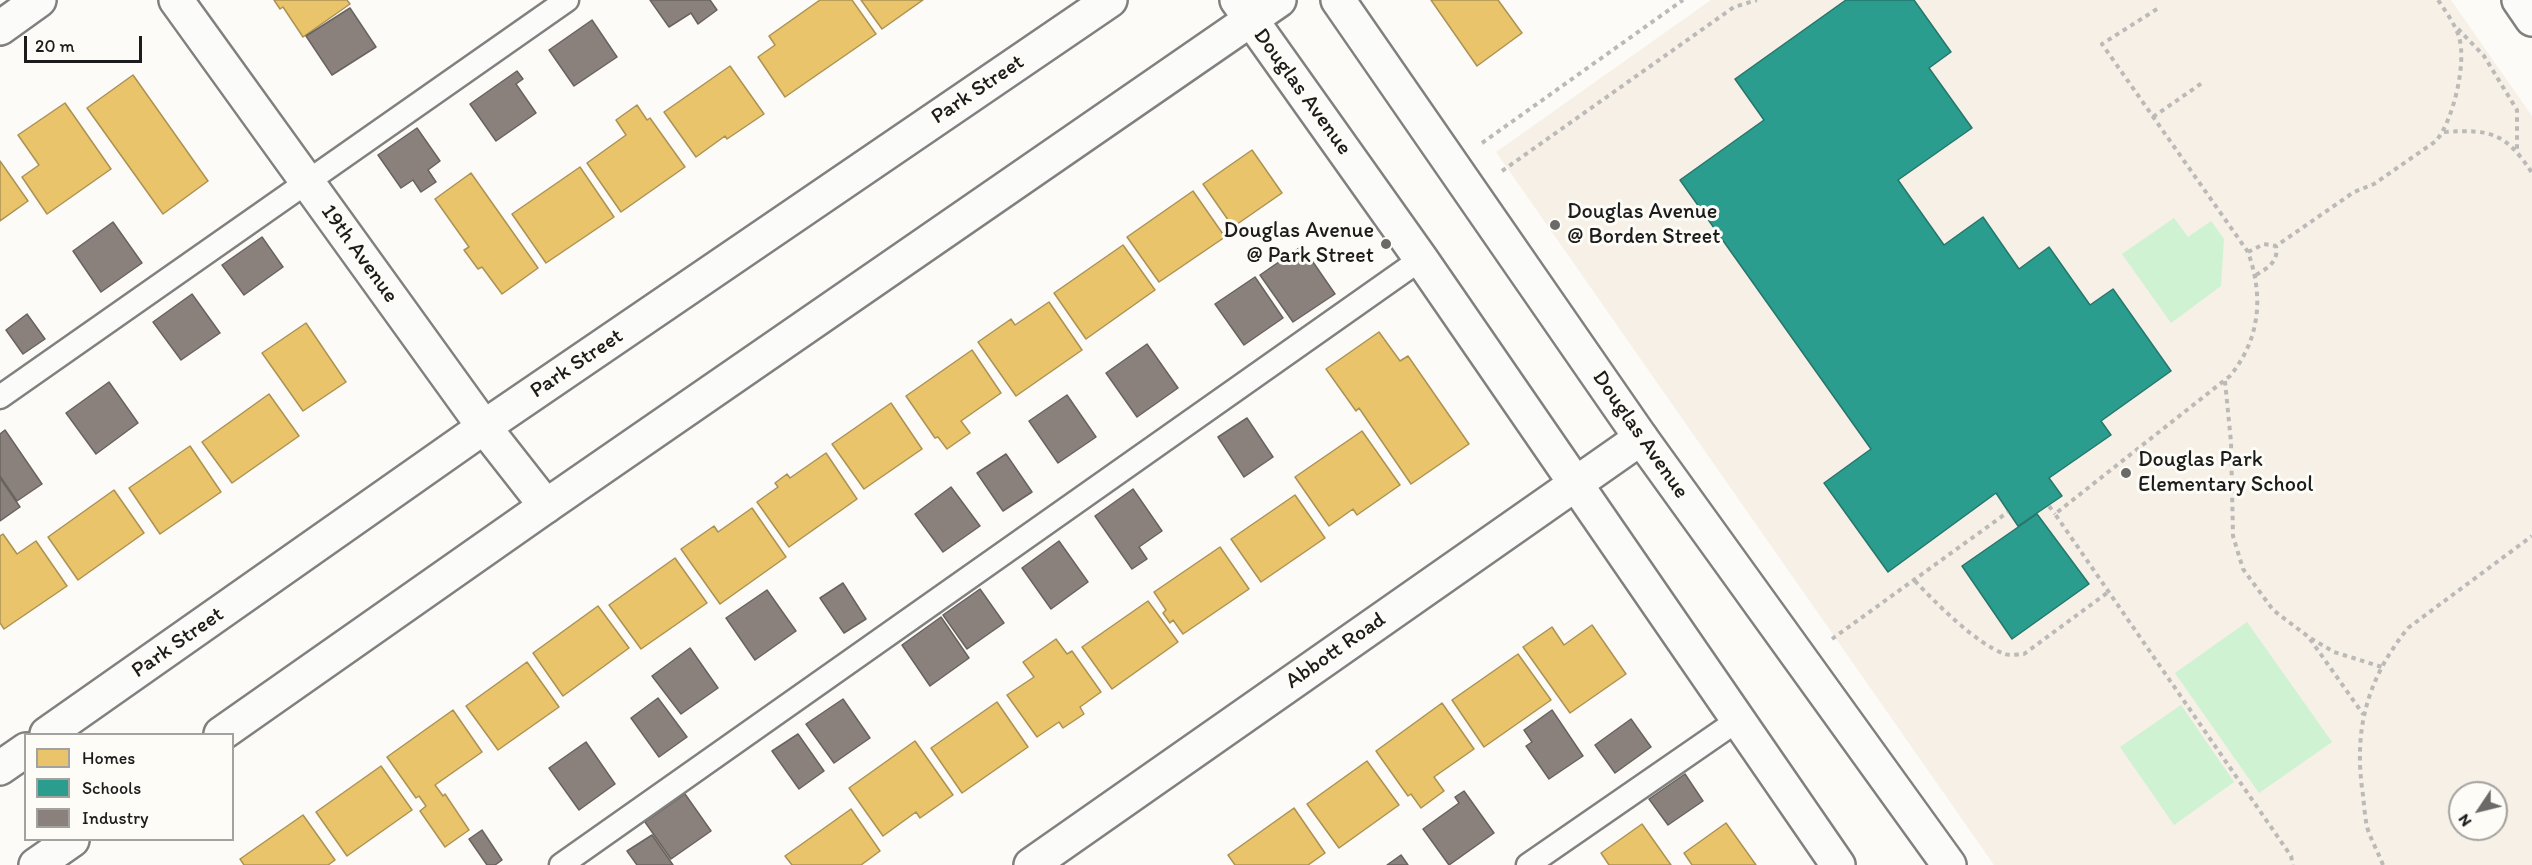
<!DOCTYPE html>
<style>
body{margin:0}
#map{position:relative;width:2532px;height:865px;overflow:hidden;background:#fcfbf8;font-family:Itim,sans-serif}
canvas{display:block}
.legend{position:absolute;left:24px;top:733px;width:210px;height:108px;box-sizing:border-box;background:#fdfcf7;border:2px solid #a3a29f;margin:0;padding:8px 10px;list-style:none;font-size:18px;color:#1c1c1c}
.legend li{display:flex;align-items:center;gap:12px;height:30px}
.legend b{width:30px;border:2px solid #a3a29f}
.north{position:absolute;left:2448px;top:781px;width:60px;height:60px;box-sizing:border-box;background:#fdfcf7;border:2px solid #a3a29f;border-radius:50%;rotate:235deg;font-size:16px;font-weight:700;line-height:24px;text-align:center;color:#1c1c1c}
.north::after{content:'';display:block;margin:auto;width:21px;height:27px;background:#6a6a69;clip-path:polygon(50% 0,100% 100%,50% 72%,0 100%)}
.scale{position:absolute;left:24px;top:36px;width:118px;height:27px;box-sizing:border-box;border:3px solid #1c1c1c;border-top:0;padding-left:8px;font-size:18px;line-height:21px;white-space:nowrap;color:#1c1c1c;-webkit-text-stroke:4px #fdfcf7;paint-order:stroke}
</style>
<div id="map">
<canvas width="2532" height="865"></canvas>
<ul class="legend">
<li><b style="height:16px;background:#e9c46a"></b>Homes</li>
<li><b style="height:16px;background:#2a9d8f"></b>Schools</li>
<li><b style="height:16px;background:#8a817c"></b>Industry</li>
</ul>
<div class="north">N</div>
<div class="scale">20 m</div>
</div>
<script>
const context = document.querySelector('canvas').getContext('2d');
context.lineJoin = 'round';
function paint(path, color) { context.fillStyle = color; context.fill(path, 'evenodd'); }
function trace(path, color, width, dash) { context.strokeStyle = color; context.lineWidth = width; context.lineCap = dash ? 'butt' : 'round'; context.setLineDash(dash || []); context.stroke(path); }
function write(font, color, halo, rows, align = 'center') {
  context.font = font + ' Itim,sans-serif'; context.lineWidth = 6; context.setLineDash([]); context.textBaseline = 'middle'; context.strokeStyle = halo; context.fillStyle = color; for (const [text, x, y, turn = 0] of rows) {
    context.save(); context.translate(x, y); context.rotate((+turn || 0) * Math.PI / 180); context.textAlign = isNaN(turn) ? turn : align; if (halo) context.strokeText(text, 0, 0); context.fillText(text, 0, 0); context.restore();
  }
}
const built = new Path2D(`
 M1711 0H2451L2532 116V865H1994L1496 152ZM2460 793H2496V829H2460Z`);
const green = new Path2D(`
 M2174 218 2188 237 2211 221 2224 239 2221 286 2171 323 2122 254Z
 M2247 622 2332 742 2259 793 2175 673Z
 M2181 705 2234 782 2174 825 2120 747Z`);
const homes = new Path2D(`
 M274 0H347L350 4 303 37 283 7 280 9Z
 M820 0H852L876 34 785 97 758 57 775 45 769 36Z
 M861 0H923L882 29Z
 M1431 0H1498L1522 33 1477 66Z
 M730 66 764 114 727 139 725 136 696 157 664 112Z
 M133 75 208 181 163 214 87 108Z
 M65 103 111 169 47 214 22 177 39 165 18 135Z
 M637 105 647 120 650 118 685 167 621 212 587 163 626 135 616 120Z
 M1252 150 1282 193 1233 227 1203 184Z
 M0 161 28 201 0 221Z
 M580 167 614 217 546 263 512 214Z
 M471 173 538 268 502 294 482 267 478 269 464 250 469 247 435 199Z
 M1193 191 1225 237 1159 282 1127 237Z
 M1123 245 1155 290 1086 339 1054 293Z
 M1049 302 1082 350 1016 396 978 342 1011 319 1015 325Z
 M306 323 346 382 303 411 262 353Z
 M1379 332 1400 361 1408 356 1469 444 1411 484 1359 408 1356 411 1326 369Z
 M972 350 1001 393 961 421 970 433 947 449 938 437 935 438 906 396Z
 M269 394 299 436 232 483 202 442Z
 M891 403 922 449 864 489 832 444Z
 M1362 431 1400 485 1357 515 1353 509 1329 526 1295 477Z
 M190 446 221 492 160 534 129 488Z
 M826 453 857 499 789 547 757 502 778 487 775 483 787 474 790 478Z
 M114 490 144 533 78 580 48 537Z
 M1295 495 1325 538 1261 582 1231 539Z
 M752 508 786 557 720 604 681 549 714 526 718 532Z
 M3 534 17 554 36 541 67 586 4 629 0 623V536Z
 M1220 547 1249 589 1183 634 1173 620 1170 623 1163 613 1166 610 1154 592Z
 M675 558 707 603 641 649 609 605Z
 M1148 601 1178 642 1112 689 1082 647Z
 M598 606 629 648 563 696 533 653Z
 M1592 625 1626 674 1570 713 1523 647 1552 627 1564 645Z
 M1056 639 1067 654 1072 651 1101 692 1080 707 1084 714 1063 728 1059 722 1037 737 1007 695 1034 677 1023 662Z
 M1518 654 1551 700 1484 747 1452 700Z
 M527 662 559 707 498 750 466 706Z
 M997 702 1028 747 962 793 931 748Z
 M1442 703 1474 749 1434 777 1444 791 1421 808 1411 794 1408 796 1376 751Z
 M453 710 482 752 435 785 443 796 445 794 469 830 445 847 420 811 426 806 419 796 416 798 387 757Z
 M915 741 953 795 920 818 916 812 883 836 849 788Z
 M1367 761 1399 805 1339 848 1307 804Z
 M381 766 412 810 347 856 316 812Z
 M1294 808 1325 853 1308 865H1235L1228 855Z
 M851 809 880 851 861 865H792L785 856Z
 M303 815 335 860 328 865H244L240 859Z
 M1726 823 1756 865H1692L1684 853Z
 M1642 824 1671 865H1609L1601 853Z`);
const schools = new Path2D(`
 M1846 0H1914L1951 52 1929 68 1972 128 1898 180 1944 245 1983 217 2019 269 2049 247 2090 305 2113 289 2171 371 2101 421 2111 435 2049 478 2062 496 2018 526 1996 493 1888 572 1824 483 1871 449 1680 180 1764 120 1735 79Z
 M2037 514 2089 584 2012 639 1962 566Z`);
const industry = new Path2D(`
 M650 0H710L717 10 698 24 691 13 669 27Z
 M350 8 376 47 332 75 306 36Z
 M592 20 617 57 574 86 549 50Z
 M517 71 523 79 516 84 536 113 496 141 470 104Z
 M417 128 440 161 428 170 436 182 421 192 413 180 401 188 378 155Z
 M113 222 142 263 101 292 73 251Z
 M262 237 283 267 244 295 222 265Z
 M1302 246 1335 294 1293 322 1260 275Z
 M1255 277 1283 318 1244 345 1215 304Z
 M192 294 220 333 181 360 153 322Z
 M27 314 45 339 23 354 6 330Z
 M1147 344 1178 388 1137 417 1106 373Z
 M109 382 138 423 96 454 66 413Z
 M1067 395 1096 437 1058 463 1029 421Z
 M1247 418 1273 457 1244 477 1218 437Z
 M5 430 42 484 17 501 0 476V434Z
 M1006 454 1032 492 1003 511 977 473Z
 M0 478 20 507 0 521Z
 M951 487 980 526 943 552 915 514Z
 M1133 489 1162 531 1139 547 1147 559 1132 569 1095 516Z
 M1059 541 1088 582 1051 609 1022 568Z
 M843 583 866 619 844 633 820 598Z
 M980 589 1004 623 967 649 943 615Z
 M767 590 796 631 755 660 726 618Z
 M941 617 969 658 930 686 902 645Z
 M690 648 718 688 681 714 652 676Z
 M658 698 687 737 659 757 631 718Z
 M843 699 870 738 834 763 806 724Z
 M1552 710 1583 756 1549 779 1526 746 1532 742 1524 730Z
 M1631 719 1651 747 1615 773 1595 745Z
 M798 734 824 771 799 789 772 751Z
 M586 742 615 784 579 810 549 768Z
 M1685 774 1703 801 1668 825 1649 799Z
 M1464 791 1494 833 1449 865 1423 829 1459 803 1455 797Z
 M685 794 711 831 671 859 645 822Z
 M482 830 502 860 495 865H487L469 839Z
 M652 835 673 865H637L627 851Z
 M1401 855 1408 865H1387Z`);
const path = new Path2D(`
 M2157 9 2102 44 2248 252C2264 297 2260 339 2230 376L2055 514 2291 856 2293 865
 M2458 29 2484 56 2517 110V150
 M2153 117 2202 83
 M2444 132C2491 129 2506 133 2532 173
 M1482 143 1683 0
 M1502 171 1734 7 1757 0
 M2248 252 2264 244 2276 246 2354 192 2374 184 2436 141C2453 121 2467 63 2459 37 2455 24 2446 12 2438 0
 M2256 275C2268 268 2279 261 2276 246
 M2225 381 2231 442 2233 536 2243 569 2273 610 2310 638 2334 652 2382 667
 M2049 506 2055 514
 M1915 581C1936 603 1976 644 2005 654 2011 656 2018 654 2024 654L2107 593
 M1832 639 2008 512
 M2310 639 2363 714
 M2383 865C2378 852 2371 840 2367 827 2365 817 2364 805 2363 795 2353 730 2367 679 2408 628L2532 536`);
const lane = new Path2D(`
 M0 397 567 0
 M561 865 1421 259
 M1528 865 1738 720`);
const street = new Path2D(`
 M176 0 484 427 546 506
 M2519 0 2532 19
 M0 28 39 0
 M1031 865 1641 438`);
const secondary = new Path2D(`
 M1237 0 1421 259 1838 865
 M1338 0 1641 438 1949 865
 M47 734 484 427 1110 0
 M221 734 546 506 1279 0
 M0 768 26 750
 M36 865 72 840`);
const markers = [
 [1555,225,6,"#6a6a69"],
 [1386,244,6,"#6a6a69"],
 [2126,473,6,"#6a6a69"]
];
const streetNames = [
 ["Park Street",978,90,-34],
 ["Douglas Avenue",1302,92,54],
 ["19th Avenue",359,254,54],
 ["Park Street",577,364,-34],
 ["Douglas Avenue",1640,435,55],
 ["Park Street",178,643,-35],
 ["Abbott Road",1336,651,-35]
];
const poiNames = [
 ["Douglas Avenue",1567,212],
 ["@ Borden Street",1567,237],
 ["Douglas Avenue",1374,231,"right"],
 ["@ Park Street",1374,256,"right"],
 ["Douglas Park",2138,460],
 ["Elementary School",2138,485]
];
paint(built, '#f6f0e6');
paint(green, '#cef2d2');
paint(homes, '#e9c46a');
trace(homes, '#ac9253', 1.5);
paint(schools, '#2a9d8f');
trace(schools, '#26766c', 1.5);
paint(industry, '#8a817c');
trace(industry, '#69635f', 1.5);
trace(lane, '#81807f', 27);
trace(street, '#81807f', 38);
trace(secondary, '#81807f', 38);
trace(path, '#bbbab8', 4, [4.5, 4.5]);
trace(lane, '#fbfbf9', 22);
trace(street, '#fbfbf9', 33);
trace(secondary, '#fbfbf9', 33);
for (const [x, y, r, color] of markers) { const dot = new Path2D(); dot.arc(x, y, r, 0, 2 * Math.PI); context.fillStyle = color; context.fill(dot); trace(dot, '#fdfcf7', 2); }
write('22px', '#1c1c1c', '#fdfcf7', streetNames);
write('22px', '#1c1c1c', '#fdfcf7', poiNames, 'left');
</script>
